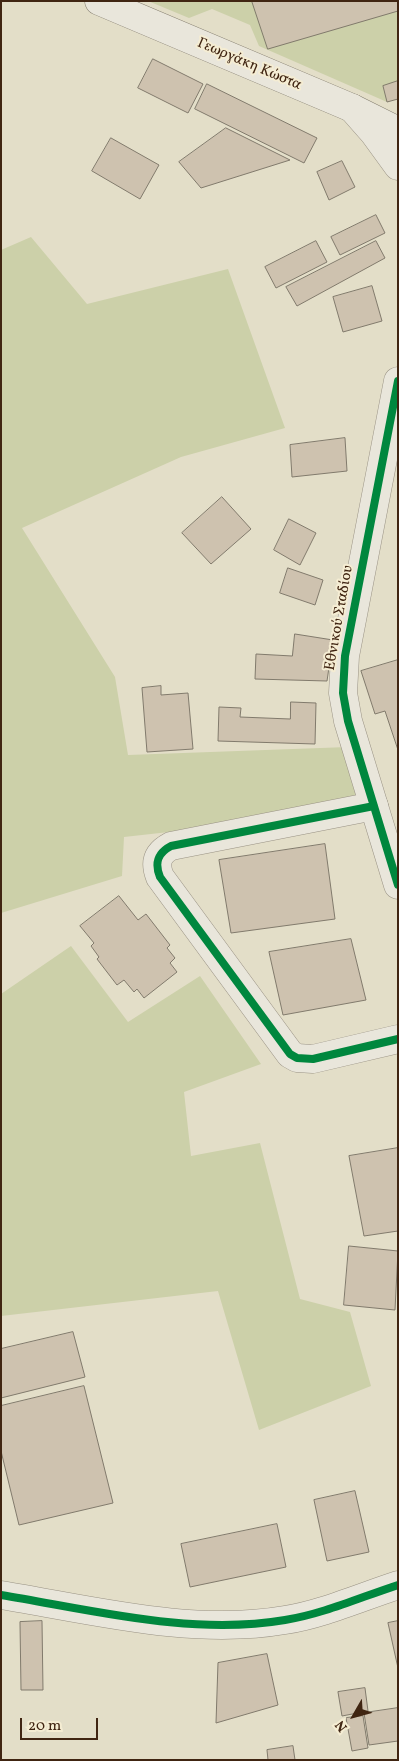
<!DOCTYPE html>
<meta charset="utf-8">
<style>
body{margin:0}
#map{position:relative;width:399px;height:1761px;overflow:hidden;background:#e3dec8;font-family:Vollkorn,serif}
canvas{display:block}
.frame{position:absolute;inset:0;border:2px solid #402512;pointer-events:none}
.north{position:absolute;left:329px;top:1691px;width:50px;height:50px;-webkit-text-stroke:4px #f5edd3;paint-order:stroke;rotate:232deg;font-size:14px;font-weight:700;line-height:20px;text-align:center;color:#402512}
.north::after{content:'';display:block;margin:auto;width:18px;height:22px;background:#402512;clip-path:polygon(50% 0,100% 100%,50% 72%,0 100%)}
.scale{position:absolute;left:20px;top:1718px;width:78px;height:22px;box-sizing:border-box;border:2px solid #402512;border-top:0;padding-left:6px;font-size:15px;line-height:18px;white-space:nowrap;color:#402512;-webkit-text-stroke:4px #f5edd3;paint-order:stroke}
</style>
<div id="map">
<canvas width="399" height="1761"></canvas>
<div class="frame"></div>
<div class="north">N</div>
<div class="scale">20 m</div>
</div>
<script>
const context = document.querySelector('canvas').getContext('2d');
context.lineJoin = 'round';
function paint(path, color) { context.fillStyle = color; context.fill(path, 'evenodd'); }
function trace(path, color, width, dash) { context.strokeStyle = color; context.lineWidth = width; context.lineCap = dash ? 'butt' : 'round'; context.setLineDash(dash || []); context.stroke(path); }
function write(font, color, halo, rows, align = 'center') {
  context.font = font + ' Vollkorn,serif'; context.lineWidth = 4; context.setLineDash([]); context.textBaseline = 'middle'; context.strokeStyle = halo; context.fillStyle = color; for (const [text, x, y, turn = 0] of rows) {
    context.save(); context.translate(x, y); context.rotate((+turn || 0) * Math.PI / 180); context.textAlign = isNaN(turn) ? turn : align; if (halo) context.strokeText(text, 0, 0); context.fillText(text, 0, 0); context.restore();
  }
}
const green = new Path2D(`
 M148 1H398V99L387 102 259 46 250 25 212 9 189 18Z
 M31 237 87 304 228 269 285 428 181 457 22 528 115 677 128 755 348 747 366 802 187 830 124 837 122 876 1 913V250Z
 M71 946 128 1022 200 976 261 1064 184 1092 191 1156 260 1143 300 1299 350 1312 371 1386 259 1430 218 1291 1 1316V994Z`);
const building = new Path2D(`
 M252 1H398V11L268 49Z
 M153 59 203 84 188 113 138 88Z
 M398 81V99L387 102 383 86Z
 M207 84 317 138 304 163 195 109Z
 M226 128 290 160 201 188 179 162Z
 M111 138 159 165 140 199 92 171Z
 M342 161 355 187 329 200 317 172Z
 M376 215 385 233 340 255 331 237Z
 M316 241 327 262 276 288 265 267Z
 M376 241 385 258 297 306 286 287Z
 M372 286 382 321 343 332 333 297Z
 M345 438 347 471 292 477 290 445Z
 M222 497 251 529 211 564 182 533Z
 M289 519 316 533 300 565 274 550Z
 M288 568 323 580 315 605 280 593Z
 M295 634 333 640 327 681 255 679 256 654 292 656Z
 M398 660V750L385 711 375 714 361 671Z
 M161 686V695L188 693 193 749 147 752 142 688Z
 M291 702 316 703 315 744 218 741 219 707 241 708 240 717 290 719Z
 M325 844 335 919 231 933 219 860Z
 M119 896 138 920 146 914 170 945 167 948 175 958 170 963 177 972 144 998 137 989 134 992 124 980 117 985 97 959 99 957 91 946 94 943 80 926Z
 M351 939 366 1000 283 1015 269 952Z
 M398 1148V1231L364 1236 349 1156Z
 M349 1246 398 1251 395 1310 344 1305Z
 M73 1332 85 1377 1 1398V1349Z
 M84 1386 113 1503 19 1525 1 1451V1406Z
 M355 1491 369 1552 327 1561 314 1500Z
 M277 1524 286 1567 190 1587 181 1544Z
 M42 1621 43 1690H21L20 1622Z
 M398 1621V1668L388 1623Z
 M267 1654 278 1705 216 1723 218 1663Z
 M365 1688 368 1711 342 1716 338 1692Z
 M398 1708V1741L369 1745 364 1713Z
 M363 1716 368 1748 352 1751 346 1718Z
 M293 1746 295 1760H268L267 1750Z`);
const minor = new Path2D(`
 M374 806 171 846C158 853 154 862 160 877L290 1054 297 1058 313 1059 398 1039
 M1 1595C93 1610 192 1636 285 1620 323 1614 361 1597 398 1585`);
const tertiary = new Path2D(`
 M352 108 374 133 398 166
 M398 381 345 656 343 693 348 721 398 885`);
const secondary = new Path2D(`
 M99 1 352 108 398 131`);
const cycleway = new Path2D(`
 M398 381 345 656 343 693 348 721 398 885
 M374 806 171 846C158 853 154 862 160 877L290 1054 297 1058 313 1059 398 1039
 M1 1595C93 1610 192 1636 285 1620 323 1614 361 1597 398 1585`);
const streetNames = [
 ["Γεωργάκη Κώστα",249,65,23],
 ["Εθνικού Σταδίου",340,618,-80]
];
paint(green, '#ccd0a9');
paint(building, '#cec2af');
trace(building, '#817a6c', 1);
trace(minor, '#999284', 29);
trace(tertiary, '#999284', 29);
trace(secondary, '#817a6c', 29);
trace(minor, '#e9e6db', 28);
trace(tertiary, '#e9e6db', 28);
trace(secondary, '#e9e6db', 28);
trace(cycleway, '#00873e', 8);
write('15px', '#402512', '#f5edd3', streetNames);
</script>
